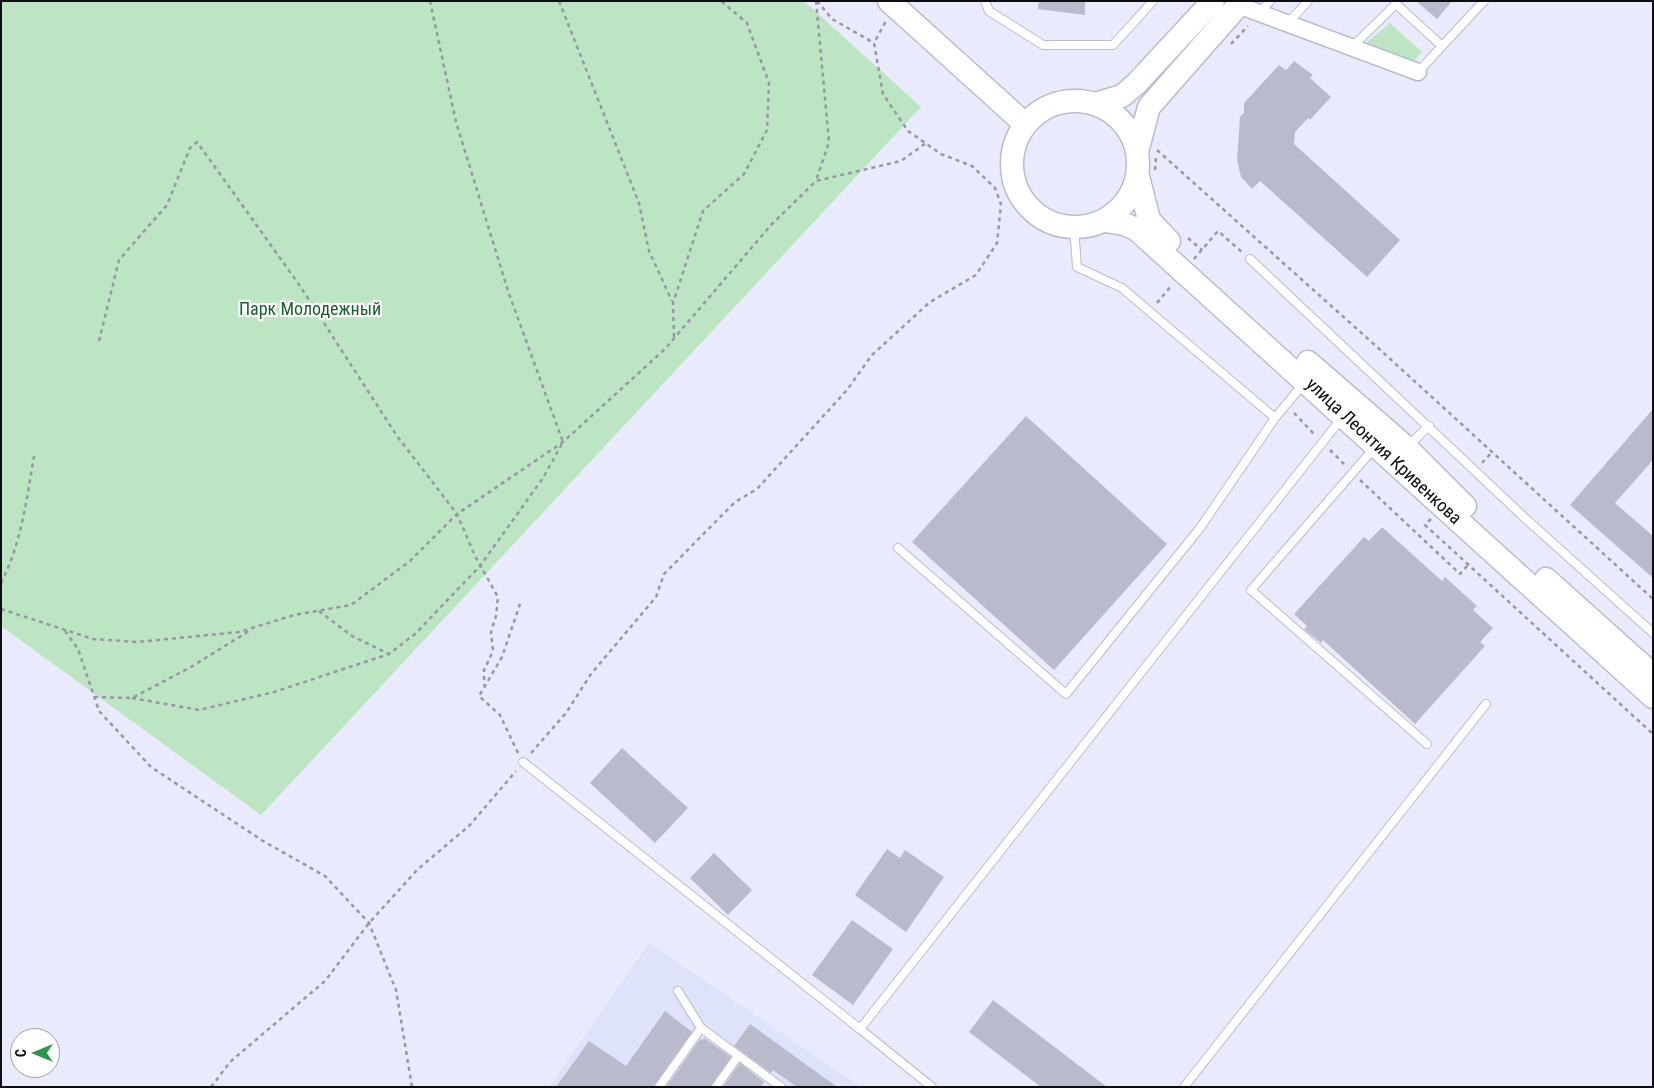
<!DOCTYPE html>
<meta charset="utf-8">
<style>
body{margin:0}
#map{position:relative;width:1654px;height:1088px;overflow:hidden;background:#e9ebfc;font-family:"Roboto Condensed",sans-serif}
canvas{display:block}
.frame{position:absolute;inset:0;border:2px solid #0d0e13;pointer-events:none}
.north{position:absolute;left:10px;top:1028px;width:50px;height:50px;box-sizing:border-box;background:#fff;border:1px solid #9e9fa1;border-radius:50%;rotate:270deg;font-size:14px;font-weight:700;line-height:20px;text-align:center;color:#0d0e13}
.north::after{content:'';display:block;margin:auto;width:18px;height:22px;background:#2e964c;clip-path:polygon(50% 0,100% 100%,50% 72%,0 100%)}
</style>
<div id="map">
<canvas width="1654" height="1088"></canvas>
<div class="frame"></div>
<div class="north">С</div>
</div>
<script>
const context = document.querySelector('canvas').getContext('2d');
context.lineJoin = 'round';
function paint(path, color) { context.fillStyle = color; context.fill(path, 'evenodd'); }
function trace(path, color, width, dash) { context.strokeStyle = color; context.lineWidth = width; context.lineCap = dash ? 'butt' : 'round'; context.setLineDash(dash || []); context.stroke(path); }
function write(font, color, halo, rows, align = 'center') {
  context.font = font + ' "Roboto Condensed",sans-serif'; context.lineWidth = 4.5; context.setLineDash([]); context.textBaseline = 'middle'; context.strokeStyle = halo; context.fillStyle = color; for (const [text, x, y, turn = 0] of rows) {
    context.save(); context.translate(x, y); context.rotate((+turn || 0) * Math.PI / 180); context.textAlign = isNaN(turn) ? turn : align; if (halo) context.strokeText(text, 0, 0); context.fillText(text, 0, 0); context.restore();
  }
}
const built = new Path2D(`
 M649 943 861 1087H549Z`);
const green = new Path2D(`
 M1 1H804L921 107 261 815 1 626Z
 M1390 23 1422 52 1413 62 1365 44Z`);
const building = new Path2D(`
 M1039 1H1085V15L1038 9Z
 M1416 1H1452L1437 19Z
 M1294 61 1313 75 1310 78 1331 97 1310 120 1308 118 1295 132 1294 144 1400 240 1367 277 1260 181 1252 189 1241 177 1237 160 1240 117 1244 113V103L1279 65 1286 70Z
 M1653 409V460L1615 503 1653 536V578L1570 505Z
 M1026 416 1167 544 1054 670 912 542Z
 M1382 527 1442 581 1445 577 1477 606 1473 610 1493 628 1480 642 1485 646 1415 724 1323 640 1321 643 1304 629 1307 626 1294 614 1364 537 1369 541Z
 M622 748 688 808 655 843 590 783Z
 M887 849 900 858 905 850 944 877 906 932 855 895Z
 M714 853 752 890 728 915 690 878Z
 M852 920 893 949 853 1005 812 975Z
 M993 1000 1107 1087H1041L969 1032Z
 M665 1011 692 1032 653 1087H556L589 1041 626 1066Z
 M750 1024 837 1087H797L773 1070 771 1073 734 1046Z
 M704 1038 731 1057 710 1087H666L700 1039 703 1040Z
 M740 1063 764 1082 761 1087H723Z`);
const path = new Path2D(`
 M559 1 639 203 649 251 672 301
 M816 1 829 142 816 181
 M817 1 832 19 874 43
 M1231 44 1248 26
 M1157 150 1376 346 1653 599
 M1155 170 1156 158
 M1188 238 1202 250
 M1194 259 1218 231 1243 253
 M1157 303 1171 286
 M674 337 673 303 703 211 744 174 767 130 769 83 747 23 721 1
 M99 341 119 260 167 205 190 148 197 142 300 286 397 436 457 514 475 556 498 597 496 616 491 632 493 651 484 670V685
 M1294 413 1314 434
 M1330 450 1346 466
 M1482 463 1491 453
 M1360 480 1460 574 1468 565
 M1431 519 1425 525 1653 734
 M1 583C21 544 27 498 34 456
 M1 609 93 639 137 642 239 632 294 615 351 605 410 561 457 514 563 442 665 349 771 225 816 181 901 161 926 143
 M319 611 352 636 389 654
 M65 631 78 649 99 711 151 767 263 841 325 876 369 923 396 990 412 1087
 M94 697 132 698 191 667 249 631
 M132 698 199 710 274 692 389 654 415 634 480 566 543 478 563 442 509 294 456 122 430 1
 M518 753 500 715 479 696 502 657 520 604
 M531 753 566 713 591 674 656 597 664 574 735 502 757 489 847 390 872 355 930 302 976 275 997 243 1001 204 995 188 972 166 941 154 908 131 883 94 874 43 886 21
 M211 1087 230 1062 325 981 369 923 418 869 469 826 516 771`);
const lane = new Path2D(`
 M985 1 989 11 1043 45H1113L1153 1
 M1259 13 1270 1
 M1288 23 1308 1
 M1352 47 1396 4 1442 46
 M1418 72 1484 1
 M1074 227 1077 267 1122 288 1275 418 1304 383
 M1250 259 1526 519 1653 633
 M1375 447 1251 590 1427 744
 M1407 447 1429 426
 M898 548 1066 694 1200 528 1275 418
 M523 762 860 1029 1341 419
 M678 991 701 1028 781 1087
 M860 1029 932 1087
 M659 1087 701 1028
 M716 1087 738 1056
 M1184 1087 1486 704`);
const street = new Path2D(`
 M1238 5 1418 72`);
const secondary = new Path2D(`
 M889 1 1025 124
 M1012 164a63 63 0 1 1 126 0a63 63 0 1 1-126 0Z
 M1098 103 1122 96 1136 84 1213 1
 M1137 152 1149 107 1242 1
 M1138 176 1149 220 1169 241
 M1105 221 1124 224 1136 229 1653 697
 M1308 362 1407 448 1465 506
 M1546 579 1653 675`);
const parkNames = [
 ["Парк Молодежный",310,310]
];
const streetNames = [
 ["улица Леонтия Кривенкова",1383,452,43]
];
paint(built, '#dfe2fb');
paint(green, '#bde4c3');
paint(building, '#b9bbcc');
trace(lane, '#b9bccc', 10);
trace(street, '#b9bccc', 19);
trace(secondary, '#b9bccc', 25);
trace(path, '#9698a4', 2.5, [4, 4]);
trace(lane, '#fff', 8);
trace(street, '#fff', 16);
trace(secondary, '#fff', 22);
write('18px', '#1d5e2f', '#fff', parkNames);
write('18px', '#0d0e13', '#fff', streetNames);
</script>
